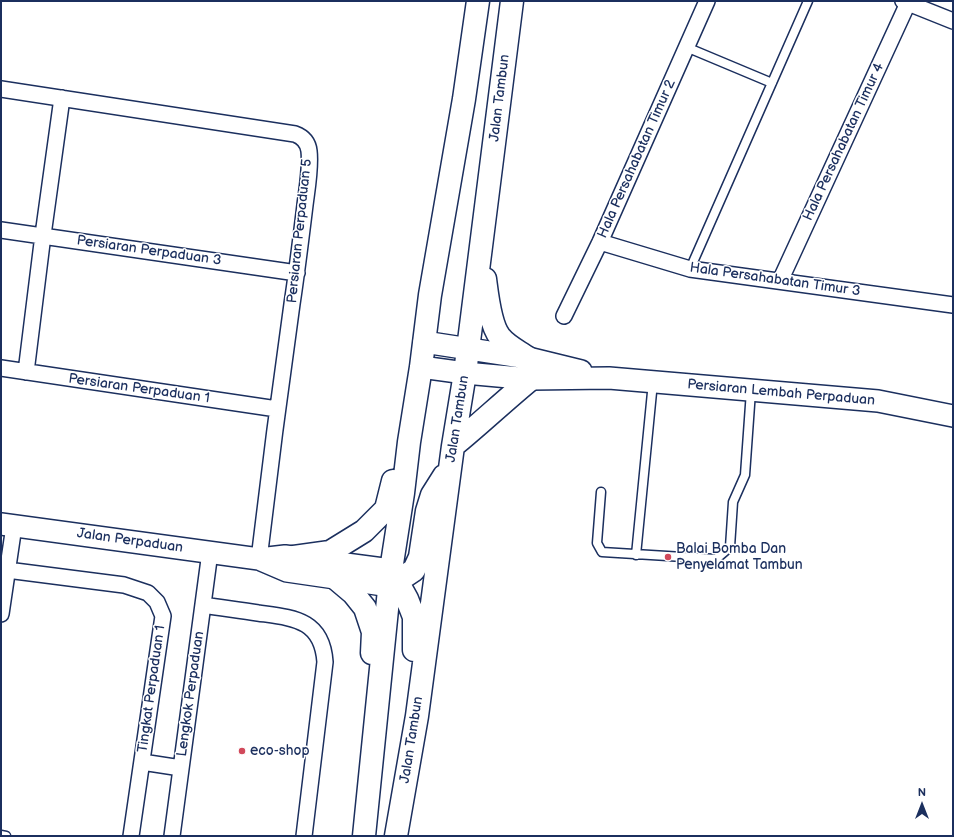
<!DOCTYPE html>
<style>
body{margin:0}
#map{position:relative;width:954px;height:837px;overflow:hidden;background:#fff;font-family:"Balsamiq Sans",sans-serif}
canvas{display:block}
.frame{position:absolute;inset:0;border:2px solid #1b2f5e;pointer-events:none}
.north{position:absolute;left:902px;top:785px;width:40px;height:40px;-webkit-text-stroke:3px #fff;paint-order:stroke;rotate:0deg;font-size:11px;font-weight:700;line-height:16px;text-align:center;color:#1b2f5e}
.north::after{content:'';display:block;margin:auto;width:14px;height:18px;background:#1b2f5e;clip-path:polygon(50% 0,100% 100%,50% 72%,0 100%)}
</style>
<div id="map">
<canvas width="954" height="837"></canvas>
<div class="frame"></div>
<div class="north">N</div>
</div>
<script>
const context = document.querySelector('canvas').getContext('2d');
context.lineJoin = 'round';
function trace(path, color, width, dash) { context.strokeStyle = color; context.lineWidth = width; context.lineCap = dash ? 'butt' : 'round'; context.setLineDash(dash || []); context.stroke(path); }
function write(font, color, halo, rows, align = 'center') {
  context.font = font + ' "Balsamiq Sans",sans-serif'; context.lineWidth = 3; context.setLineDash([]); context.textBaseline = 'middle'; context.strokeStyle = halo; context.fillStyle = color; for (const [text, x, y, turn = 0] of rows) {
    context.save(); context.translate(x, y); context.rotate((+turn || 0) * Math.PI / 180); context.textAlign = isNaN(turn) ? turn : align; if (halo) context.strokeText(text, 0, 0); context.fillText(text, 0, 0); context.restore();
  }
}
const lane = new Path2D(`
 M686 47 772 83
 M690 269 808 1
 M601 492 597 543 602 552 716 559 730 547 733 502 745 475 751 391
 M636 555 653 382
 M1 835 6 836`);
const street = new Path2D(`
 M903 1 953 21
 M1 89 295 134C303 137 308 142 309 151 311 167 307 189 305 205 301 238 297 271 292 304 280 389 269 474 259 559
 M1 230 297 273
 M600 242 690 269 953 305
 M780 281 908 3
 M564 316 600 242 707 1
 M1 368 277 409
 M26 372 43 235 62 98
 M7 570 124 585 148 593 157 602 163 616 131 836
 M203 605C221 608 240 610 258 613 293 618 322 619 325 662L304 836
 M1 614 14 526
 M142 762 181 768
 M172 836 210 552`);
const secondary = new Path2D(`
 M424 342 528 358 581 371
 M421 367 465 373 531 379 609 378 878 401 953 416
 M1 524 259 559 285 556 391 570
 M259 559 287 571 390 586`);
const primary = new Path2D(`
 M485 279C487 294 490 325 500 337 507 346 518 351 528 358
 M453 446C479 425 504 401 531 379
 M294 557 330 552 364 531 386 509 393 481
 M391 570 407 599 414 617V650
 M334 577 353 593 365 608 373 632 372 653
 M390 586 414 570 420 557 427 511 432 495 444 476
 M364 836 391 570 403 493 409 442 421 367 430 295 464 99 478 1
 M396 836 417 716 453 446 465 373 512 1`);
const markers = [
 [668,557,4,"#d1495b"],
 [242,751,4,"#d1495b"]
];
const streetNames = [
 ["Jalan Tambun",500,98,-83],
 ["Hala Persahabatan Timur 4",844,142,-65],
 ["Hala Persahabatan Timur 2",637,159,-66],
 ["Persiaran Perpaduan 5",300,231,-84],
 ["Persiaran Perpaduan 3",149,251,8],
 ["Hala Persahabatan Timur 3",775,280,8],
 ["Persiaran Perpaduan 1",139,389,8],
 ["Persiaran Lembah Perpaduan",781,393,5],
 ["Jalan Tambun",458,419,-81],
 ["Jalan Perpaduan",130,541,8],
 ["Tingkat Perpaduan 1",152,689,-82],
 ["Lengkok Perpaduan",191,694,-82],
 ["Jalan Tambun",412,740,-81]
];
const poiNames = [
 ["Balai Bomba Dan",676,549],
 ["Penyelamat Tambun",676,565],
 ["eco-shop",250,751]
];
trace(lane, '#1b2f5e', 11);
trace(street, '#1b2f5e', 18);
trace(secondary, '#1b2f5e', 24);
trace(primary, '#1b2f5e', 25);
trace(lane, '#fff', 8);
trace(street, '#fff', 15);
trace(secondary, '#fff', 21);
trace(primary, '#fff', 22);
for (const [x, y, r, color] of markers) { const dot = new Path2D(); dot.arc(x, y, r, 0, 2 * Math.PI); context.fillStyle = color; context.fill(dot); trace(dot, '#fff', 1.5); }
write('14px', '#1b2f5e', '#fff', streetNames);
write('14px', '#1b2f5e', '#fff', poiNames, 'left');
</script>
